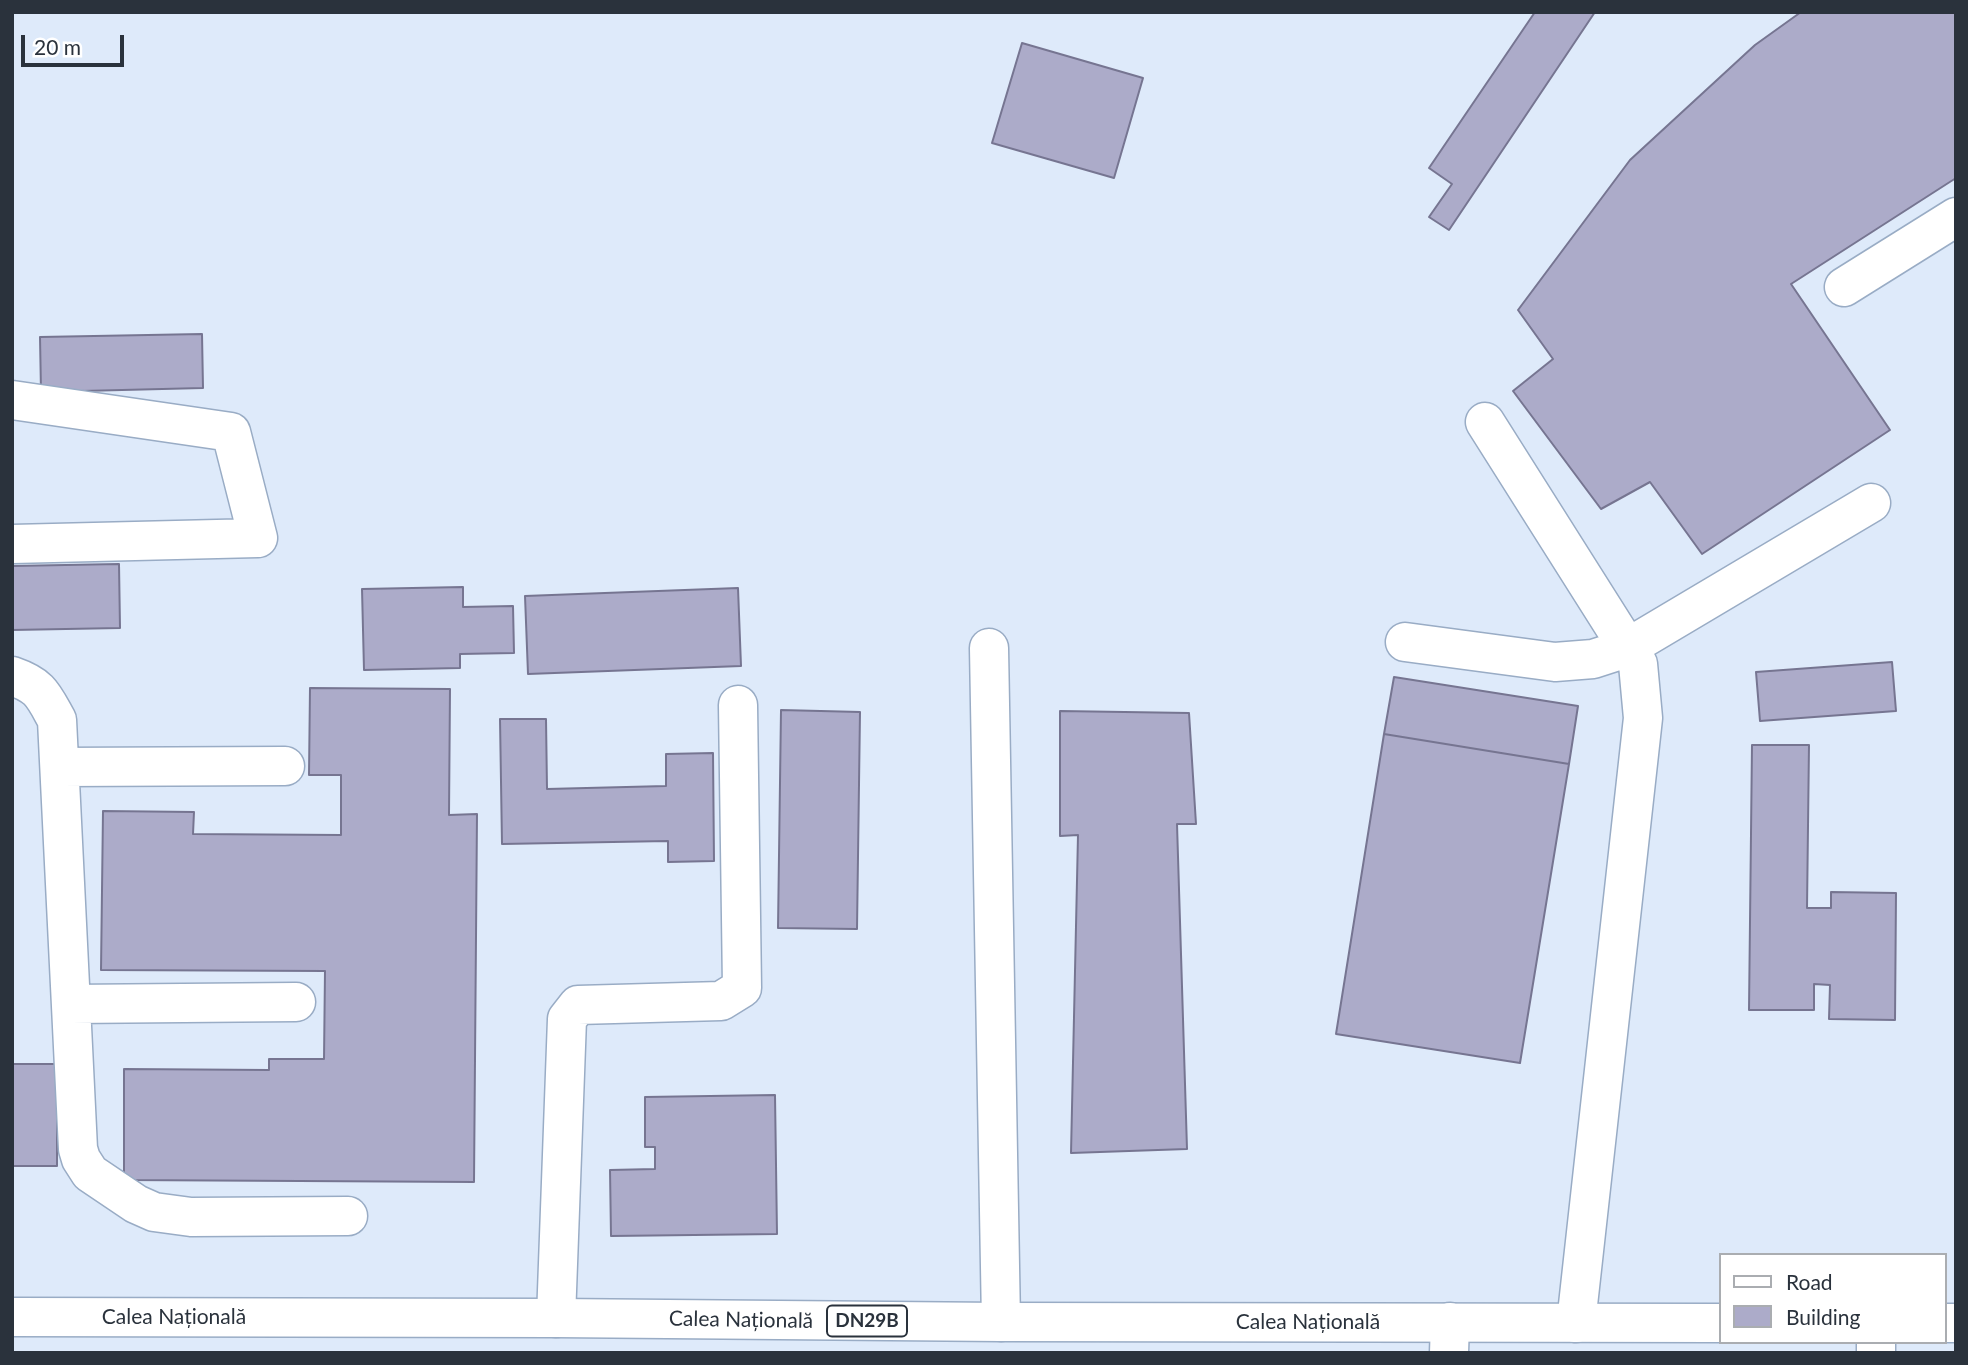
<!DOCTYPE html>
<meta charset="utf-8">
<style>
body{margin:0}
#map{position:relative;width:1968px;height:1365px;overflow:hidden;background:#deeafa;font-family:Lato,sans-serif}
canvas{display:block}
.frame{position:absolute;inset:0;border:14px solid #2a323c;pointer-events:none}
.legend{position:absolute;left:1719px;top:1253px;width:228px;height:91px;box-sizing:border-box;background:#fff;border:2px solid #aaadb1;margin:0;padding:9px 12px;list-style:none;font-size:21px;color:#2a323c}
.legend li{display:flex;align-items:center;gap:14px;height:35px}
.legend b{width:35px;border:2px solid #aaadb1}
.scale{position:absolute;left:21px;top:35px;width:103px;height:32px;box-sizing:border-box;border:4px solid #2a323c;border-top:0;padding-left:9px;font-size:21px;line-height:24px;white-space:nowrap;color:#2a323c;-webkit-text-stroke:5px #fff;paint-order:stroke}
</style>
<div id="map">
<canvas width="1968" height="1365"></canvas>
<div class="frame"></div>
<ul class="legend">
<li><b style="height:9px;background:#fff"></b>Road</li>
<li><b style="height:19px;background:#acabc9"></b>Building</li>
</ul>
<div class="scale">20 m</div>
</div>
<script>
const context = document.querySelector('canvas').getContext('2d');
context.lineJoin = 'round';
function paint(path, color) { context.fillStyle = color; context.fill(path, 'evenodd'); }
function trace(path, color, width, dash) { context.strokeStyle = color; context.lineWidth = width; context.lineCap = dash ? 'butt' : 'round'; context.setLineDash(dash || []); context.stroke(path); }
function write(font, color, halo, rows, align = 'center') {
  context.font = font + ' Lato,sans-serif'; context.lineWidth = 6; context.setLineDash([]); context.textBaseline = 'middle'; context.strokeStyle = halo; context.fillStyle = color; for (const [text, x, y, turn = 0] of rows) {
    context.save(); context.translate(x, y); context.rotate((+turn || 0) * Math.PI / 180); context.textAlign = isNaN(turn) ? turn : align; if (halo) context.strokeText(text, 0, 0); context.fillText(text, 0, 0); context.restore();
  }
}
const building = new Path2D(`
 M1535 12H1595L1449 230 1429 217 1452 184 1429 168Z
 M1801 12H1956V178L1791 284 1890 430 1702 554 1650 482 1601 509 1513 391 1553 359 1518 310 1630 160 1755 45Z
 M1022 43 1143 78 1114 178 992 143Z
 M202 334 203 388 41 392 40 337Z
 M119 564 120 628 12 630V566Z
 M463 587V607L513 606 514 653 460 654V668L364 670 362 589Z
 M738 588 741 666 528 674 525 596Z
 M1892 662 1896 711 1760 721 1756 672Z
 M1394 677 1578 706 1569 764 1384 734Z
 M310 688 450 689 449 815 477 814 474 1182 124 1180V1069L269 1070V1059H324L325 971 101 970 103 811 194 812 193 834 341 835V775H309Z
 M781 710 860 712 857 929 778 928Z
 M1060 711 1189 713 1196 824H1177L1187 1149 1071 1153 1078 835 1060 836Z
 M500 719H546L547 789 666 786V754L713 753 714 861 668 862V841L502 844Z
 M1384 734 1569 764 1520 1063 1336 1034Z
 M1752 745H1809L1807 908H1831V892L1896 893 1895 1020 1829 1019 1830 985 1814 984V1010H1749Z
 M12 1064H57V1166H12Z
 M775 1095 777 1234 611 1236 610 1170 655 1169V1147H645V1097Z`);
const minor = new Path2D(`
 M1844 287 1956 217
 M12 400 231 432 258 538 12 544
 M1485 422 1638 664 1643 718 1576 1323
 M1405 642 1555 662 1593 659 1627 648 1871 503
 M989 648 1001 1322
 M12 676C41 686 43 695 57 720L78 1149 81 1159 90 1173 136 1204 154 1212 191 1217 348 1216
 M60 767 285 766
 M71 1004 296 1002
 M556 1318 567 1019 578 1005 721 1001 742 988 738 705
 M1876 1342V1353
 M1449 1353 1450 1322`);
const major = new Path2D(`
 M12 1317 556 1318 1001 1322 1721 1323
 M1945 1323H1956`);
const shields = [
 [867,1321,80]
];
const shieldNames = [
 ["DN29B",867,1321]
];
const streetNames = [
 ["Calea Națională",174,1317],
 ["Calea Națională",741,1320,1],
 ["Calea Națională",1308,1322]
];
paint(building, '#acabc9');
trace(building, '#767591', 2);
trace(minor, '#99acc5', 41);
trace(major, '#99acc5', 41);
trace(minor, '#fff', 38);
trace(major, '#fff', 38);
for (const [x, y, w] of shields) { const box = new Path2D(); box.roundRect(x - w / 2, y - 15.5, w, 31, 5); context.fillStyle = '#fff'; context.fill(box); trace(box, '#2a323c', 2); }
write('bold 19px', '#2a323c', null, shieldNames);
write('21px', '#2a323c', '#fff', streetNames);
</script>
